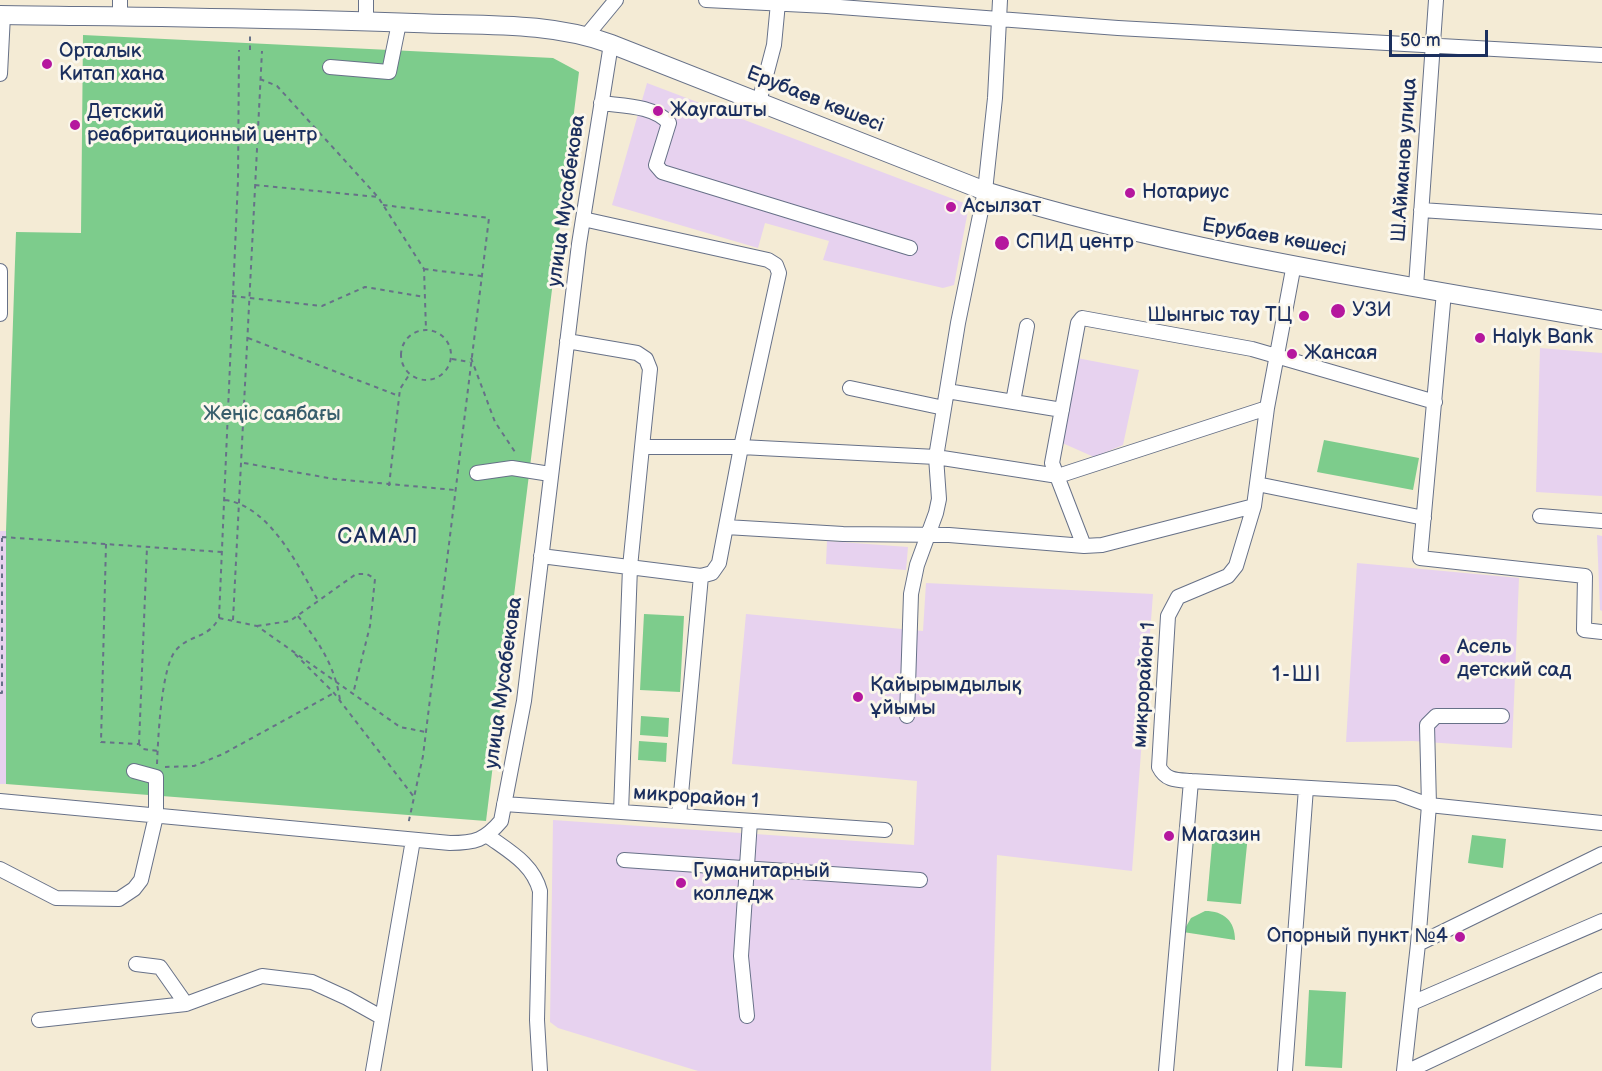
<!DOCTYPE html>
<meta charset="utf-8">
<style>
body{margin:0}
#map{position:relative;width:1602px;height:1071px;overflow:hidden;background:#f4ebd5;font-family:"Balsamiq Sans",sans-serif}
canvas{display:block}
.scale{position:absolute;left:1389px;top:30px;width:99px;height:27px;box-sizing:border-box;border:3px solid #1b2f5e;border-top:0;padding-left:8px;font-size:18px;line-height:21px;white-space:nowrap;color:#1b2f5e;-webkit-text-stroke:4px #fbf7ec;paint-order:stroke}
</style>
<div id="map">
<canvas width="1602" height="1071"></canvas>
<div class="scale">50 m</div>
</div>
<script>
const context = document.querySelector('canvas').getContext('2d');
context.lineJoin = 'round';
function paint(path, color) { context.fillStyle = color; context.fill(path, 'evenodd'); }
function trace(path, color, width, dash) { context.strokeStyle = color; context.lineWidth = width; context.lineCap = dash ? 'butt' : 'round'; context.setLineDash(dash || []); context.stroke(path); }
function write(font, color, halo, rows, align = 'center') {
  context.font = font + ' "Balsamiq Sans",sans-serif'; context.lineWidth = 6; context.setLineDash([]); context.textBaseline = 'middle'; context.strokeStyle = halo; context.fillStyle = color; for (const [text, x, y, turn = 0] of rows) {
    context.save(); context.translate(x, y); context.rotate((+turn || 0) * Math.PI / 180); context.textAlign = isNaN(turn) ? turn : align; if (halo) context.strokeText(text, 0, 0); context.fillText(text, 0, 0); context.restore();
  }
}
const built = new Path2D(`
 M647 83 969 205 954 285 943 288 823 260 829 241 765 223 758 248 612 205Z
 M1540 348 1602 353V496L1536 492Z
 M1077 358 1139 370 1123 445 1094 457 1060 442Z
 M0 531H6V784H0Z
 M1597 535 1602 536V611L1600 610Z
 M827 541 908 547 906 570 826 564Z
 M1357 563 1519 578 1512 748 1413 741 1346 742Z
 M926 583 1153 594 1132 871 997 855 991 1071H698L558 1028 550 1022 553 820 914 845 917 781 732 764 746 614 923 631Z`);
const green = new Path2D(`
 M83 35 553 58 579 72 486 821 6 784V531L16 232 81 233Z
 M1324 440 1419 458 1413 490 1317 472Z
 M644 614 684 616 680 692 640 690Z
 M641 716 669 718 668 737 640 735Z
 M639 741 667 743 666 762 638 760Z
 M1213 832 1248 835 1241 904 1207 901Z
 M1472 835 1506 839 1503 868 1468 863Z
 M1205 911C1224 911 1235 921 1235 940L1183 932 1191 918Z
 M1309 990 1346 992 1342 1068 1305 1066Z`);
const path = new Path2D(`
 M250 50V35
 M260 79 277 86 378 197 424 269 426 330
 M255 185 378 197
 M383 205 489 218 423 756 408 825
 M424 269 481 276
 M232 296 322 306 365 287 425 297
 M401 355a25 25 0 1 1 50 0a25 25 0 1 1-50 0Z
 M248 338 399 396
 M471 358 495 422 517 455
 M452 359 470 362
 M244 463 334 479 455 490
 M389 486 400 389 409 375
 M225 500C270 506 298 566 319 602
 M2 537 222 552
 M106 544 101 742 139 744 143 749 158 751
 M298 616C319 642 335 666 340 700
 M219 618 257 626 400 727 426 732
 M233 620 262 51
 M257 626 290 621 356 574H367L375 579 370 626 353 694
 M295 654 334 693 414 797
 M0 693H2V538
 M139 744 147 547
 M157 764C158 740 161 667 176 650 190 634 208 639 219 618L238 180 239 50
 M165 767 194 766 223 754 334 693`);
const minor = new Path2D(`
 M366 0V21
 M706 0 827 6 1118 28 1602 55
 M120 17V0
 M587 35 616 0
 M330 67 389 72 399 23
 M0 74 3 15
 M759 102 774 45 778 3
 M601 103C623 106 653 105 669 123L656 165 662 172 910 248
 M1421 210 1602 222
 M1294 264 1267 408 1254 506 1236 566 1228 576 1178 597 1168 616 1159 767C1166 781 1177 780 1191 781L1396 793 1429 805 1602 823
 M0 271V314
 M1416 286 1436 0
 M1444 292 1420 558 1585 576 1584 630 1602 632
 M567 341 637 353 646 359 650 369 642 447H741L936 457 1058 476
 M850 388 944 408
 M947 391 1062 410
 M1013 402 1027 326
 M477 473 512 468 550 474
 M1058 476 1267 408
 M1257 484 1424 518
 M1540 516 1602 521
 M726 527 843 534 949 535 1084 546 1102 545 1254 506
 M1084 546 1052 463 1078 323 1082 318 1252 349 1435 402
 M541 556 701 576 712 573 719 563 741 447 779 273 776 265 768 260 583 219
 M907 716 911 594 917 565 936 513 939 499 936 457 958 323 985 191 995 98 1000 0
 M0 801 450 843C475 843 485 840 501 821L524 701 579 244 611 44
 M504 804 885 830
 M621 812 630 567 642 447
 M679 816 701 576
 M488 836C510 852 533 864 540 891L537 1020 540 1071
 M624 860 920 880
 M0 869 56 898 119 899 134 889 141 880 156 816V777L134 771
 M1418 944 1602 854
 M136 964 160 967 186 1004
 M1412 1003 1602 921
 M747 1016 741 956 750 821
 M39 1020 186 1004 262 976 312 982 347 998 381 1017
 M373 1071 413 840
 M1166 1071 1191 781
 M1285 1071 1306 788
 M1404 1071 1418 944 1429 805 1427 725 1436 716H1502
 M1408 1071 1602 980`);
const major = new Path2D(`
 M0 15C138 17 276 18 414 23 480 26 549 21 611 44L985 191C1186 253 1395 283 1602 320`);
const markers = [
 [47,64,6,"#b5179e"],
 [658,111,6,"#b5179e"],
 [75,125,6,"#b5179e"],
 [1130,193,6,"#b5179e"],
 [951,207,6,"#b5179e"],
 [1002,243,8,"#b5179e"],
 [1338,311,8,"#b5179e"],
 [1304,316,6,"#b5179e"],
 [1480,338,6,"#b5179e"],
 [1292,354,6,"#b5179e"],
 [1445,659,6,"#b5179e"],
 [858,697,6,"#b5179e"],
 [1169,836,6,"#b5179e"],
 [681,883,6,"#b5179e"],
 [1460,937,6,"#b5179e"]
];
const poiNames = [
 ["Орталык",59,52],
 ["Китап хана",59,75],
 ["Жаугашты",670,111],
 ["Детский",87,113],
 ["реабритационный центр",87,136],
 ["Нотариус",1142,193],
 ["Асылзат",963,207],
 ["СПИД центр",1016,243],
 ["УЗИ",1352,311],
 ["Шынгыс тау ТЦ",1292,316,"right"],
 ["Halyk Bank",1492,338],
 ["Жансая",1304,354],
 ["Асель",1457,648],
 ["детский сад",1457,671],
 ["Қайырымдылық",870,686],
 ["ұйымы",870,709],
 ["Магазин",1181,836],
 ["Гуманитарный",693,872],
 ["колледж",693,895],
 ["Опорный пункт №4",1448,937,"right"]
];
const streetNames = [
 ["Ерубаев көшесі",815,100,22],
 ["Ш.Айманов улица",1405,160,-86],
 ["улица Мусабекова",567,201,-82],
 ["Ерубаев көшесі",1274,238,10],
 ["улица Мусабекова",504,683,-82],
 ["микрорайон 1",1145,685,-86],
 ["микрорайон 1",696,798,4]
];
const parkNames = [
 ["Жеңіс саябағы",272,415]
];
const quarterNames = [
 ["САМАЛ",378,537],
 ["1-ШІ",1297,675]
];
paint(built, '#e7d2ef');
paint(green, '#7dcc8c');
trace(minor, '#677188', 16);
trace(major, '#677188', 20);
trace(path, '#677188', 2, [4.5, 4.5]);
trace(minor, '#fff', 14);
trace(major, '#fff', 18);
for (const [x, y, r, color] of markers) { const dot = new Path2D(); dot.arc(x, y, r, 0, 2 * Math.PI); context.fillStyle = color; context.fill(dot); trace(dot, '#fbf7ec', 2); }
write('20px', '#1b2f5e', '#fbf7ec', poiNames, 'left');
write('20px', '#1b2f5e', '#fbf7ec', streetNames);
write('20px', '#385e6c', '#fbf7ec', parkNames);
context.letterSpacing = '1.5px';
write('22px', '#1b2f5e', '#fbf7ec', quarterNames);
context.letterSpacing = '0px';
</script>
